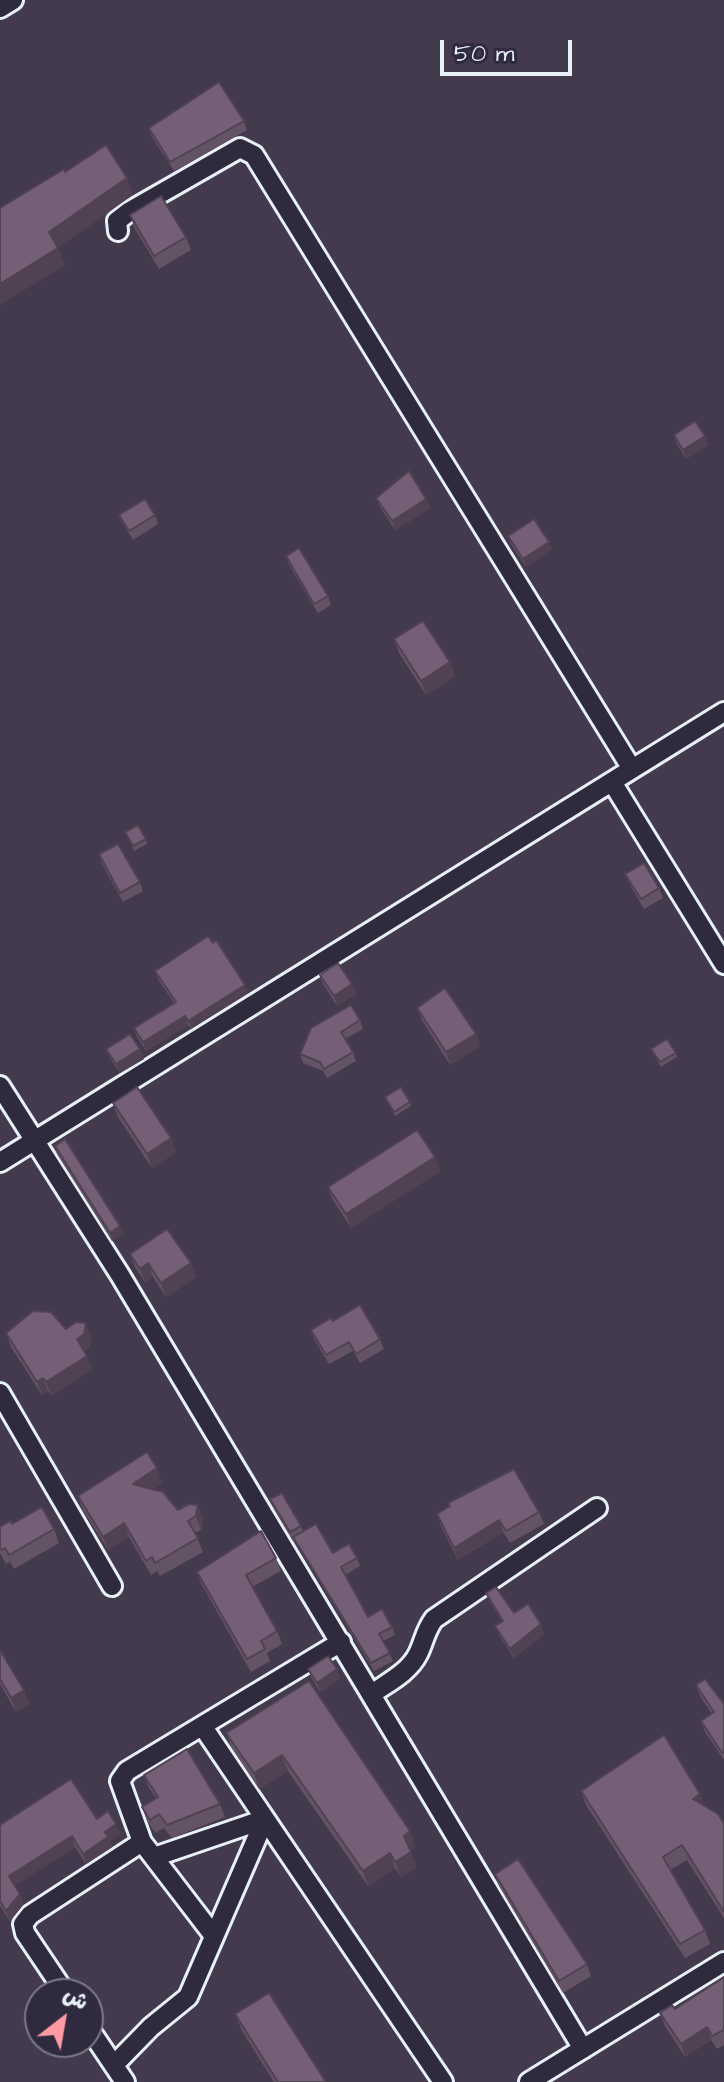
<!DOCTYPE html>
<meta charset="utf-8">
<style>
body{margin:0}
#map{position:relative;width:724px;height:2082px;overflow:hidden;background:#443a4e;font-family:"Architects Daughter","Playpen Sans Arabic",sans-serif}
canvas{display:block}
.north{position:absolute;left:24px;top:1978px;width:80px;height:80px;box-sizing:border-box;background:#2f2a3d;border:2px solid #797a88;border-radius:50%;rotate:31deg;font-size:22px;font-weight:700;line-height:32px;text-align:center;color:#e8f1f8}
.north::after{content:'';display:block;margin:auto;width:28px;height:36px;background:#ff9aa2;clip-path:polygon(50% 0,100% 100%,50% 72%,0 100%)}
.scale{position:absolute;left:440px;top:40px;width:132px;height:36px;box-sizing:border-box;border:4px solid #e8f1f8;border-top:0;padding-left:10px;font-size:24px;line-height:28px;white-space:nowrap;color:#e8f1f8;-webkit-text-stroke:6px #2f2a3d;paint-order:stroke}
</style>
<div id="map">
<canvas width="724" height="2082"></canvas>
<div class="north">ش</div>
<div class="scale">50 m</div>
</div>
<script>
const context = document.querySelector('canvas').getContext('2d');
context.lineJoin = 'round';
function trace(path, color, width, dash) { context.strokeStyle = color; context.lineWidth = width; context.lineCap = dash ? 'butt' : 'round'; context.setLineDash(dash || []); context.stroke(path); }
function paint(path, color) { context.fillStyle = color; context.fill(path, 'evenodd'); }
const street = new Path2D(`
 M0 8 13 0
 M118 231 117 221 130 211 240 148 254 155 632 769
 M612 782 724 964
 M0 1086 120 1275 583 2049
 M0 1162 724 712
 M0 1393 112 1586
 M373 1693C389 1682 409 1672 418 1654 424 1642 425 1631 434 1619L597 1508
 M203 1727 443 2082
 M154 1857 265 1819
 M214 1936 142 1842 120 1781 127 1771 341 1642
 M66 1994 25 1933 23 1924 30 1915 142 1842
 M88 2027 125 2082
 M114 2065 151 2027 188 1997 265 1819
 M529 2082 724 1962`);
const wall = new Path2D(`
 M244 121 247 130 174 171 152 137 149 128Z
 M130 215 186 237 191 250 159 269 135 229Z
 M674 435 705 436 708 445 686 459 677 444Z
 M376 498 426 499 430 508 395 530 380 507Z
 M119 515H155L158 524 133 540 123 524Z
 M508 536 549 542 552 549 526 567 511 544Z
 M286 556 328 596 331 605 318 613 289 565Z
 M394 639 450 662 455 676 426 695 399 653Z
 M125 832 146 839 147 844 134 851Z
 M99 854 140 882 143 891 123 902 102 864Z
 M625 874 659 888 663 898 644 909 629 883Z
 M155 971 248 993 191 1029 188 1025 146 1051 137 1037 134 1028 174 1003 158 979Z
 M320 975 352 984 356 994 337 1006 323 984Z
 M417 1008 476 1034 480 1046 450 1065 422 1020Z
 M360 1020 363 1029 345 1039 353 1052 356 1061 327 1078 323 1071 303 1063 300 1054Z
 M106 1049 144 1059 120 1073 110 1058Z
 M651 1049 676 1053 677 1057 661 1067Z
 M385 1097 410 1102 411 1106 395 1116Z
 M113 1103 171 1138 176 1152 152 1168 118 1117Z
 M55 1146 120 1226 123 1233 112 1241 57 1154Z
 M440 1171 351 1228 333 1200 328 1187Z
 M130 1254 191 1263 196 1277 166 1297 153 1277 145 1282 135 1267Z
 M333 1321 380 1339 384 1349 360 1363 353 1351 329 1364 314 1339 311 1330Z
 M66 1329 91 1337 89 1348 84 1351 92 1369 51 1396 48 1391 42 1395 11 1347 6 1333Z
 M162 1482 152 1489 178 1510 203 1519 201 1530 195 1533 203 1552 160 1576 157 1571 151 1575 129 1537 108 1550 83 1510 78 1496Z
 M270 1499 301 1526 303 1531 333 1553 357 1558 360 1566 345 1575 368 1617 392 1627 395 1635 383 1641 393 1661 374 1671 295 1540 293 1541 274 1509Z
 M448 1503 539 1512 544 1524 510 1543 503 1532 458 1560 441 1526 437 1514 449 1507Z
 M12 1524 54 1529 59 1543 14 1569 10 1562 6 1564 0 1553V1527Z
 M276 1558 281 1571 252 1587 277 1631 282 1644 267 1653 270 1661 251 1672 202 1585 197 1572Z
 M486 1593 514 1613 544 1634 514 1658 499 1635 495 1626 502 1622 490 1602Z
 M0 1650 24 1690 29 1704 16 1712 0 1684Z
 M308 1669 340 1679 320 1692 312 1679Z
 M309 1681 410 1831 415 1847 410 1850 416 1867 401 1877 395 1868 368 1886 288 1771 259 1789 232 1748 226 1733Z
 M696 1685 724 1704V1760L705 1732 701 1721 712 1714 700 1696Z
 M144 1775 220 1804 225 1817 172 1838 164 1828 155 1833 147 1820 142 1807 156 1798 149 1788Z
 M581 1791 700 1794 704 1806 724 1823V1918L687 1860 670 1870 705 1930 710 1944 685 1958 586 1805Z
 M97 1819 120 1834 110 1841 112 1847 86 1864 75 1847 15 1885 20 1894 24 1904 10 1921 0 1906V1825Z
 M495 1874 587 1964 591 1976 563 1993 499 1886Z
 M724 1977V2045L717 2049 711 2040 685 2057 665 2026 660 2013 675 2009Z
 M235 2014 326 2082H274L242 2031Z`);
const shadedWall = new Path2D(`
 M127 178 133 195 55 250 49 232Z
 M58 248 65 265 0 305V284Z
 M705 436 708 445 686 459 683 450Z
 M426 499 430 508 395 530 392 521Z
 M549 542 552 549 526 567 523 559Z
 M450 662 455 676 426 695 421 681Z
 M352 984 356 994 337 1006 334 996Z
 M245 985 248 993 191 1029 188 1021Z
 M185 1016 188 1025 146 1051 143 1042Z
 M476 1034 480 1046 450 1065 446 1052Z
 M140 1049 144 1059 120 1073 116 1064Z
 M171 1138 176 1152 152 1168 147 1154Z
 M435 1157 440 1171 351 1228 346 1214Z
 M120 1226 123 1233 112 1241 110 1233Z
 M148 1263 153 1277 145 1282 140 1269Z
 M191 1263 196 1277 166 1297 161 1283Z
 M86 1323 91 1337 89 1348 82 1353 77 1339Z
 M87 1356 92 1369 51 1396 46 1382Z
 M43 1378 48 1391 42 1395 37 1382Z
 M157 1468 162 1482 138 1497 133 1484Z
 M198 1505 203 1519 201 1530 196 1516Z
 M499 1520 503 1532 458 1560 454 1548Z
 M124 1523 129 1537 108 1550 103 1537Z
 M541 1624 544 1634 514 1658 510 1649Z
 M337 1669 340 1679 320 1692 317 1683Z
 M24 1690 29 1704 16 1712 11 1698Z
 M282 1755 288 1771 259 1789 254 1773Z
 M700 1794 705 1808 693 1799Z
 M116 1824 120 1834 110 1841 112 1847 86 1864 83 1854 105 1832Z
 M410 1831 415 1847 409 1851 404 1836Z
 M72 1836 75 1847 13 1887 9 1876Z
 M411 1852 416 1867 401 1877 395 1862Z
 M390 1853 395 1868 368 1886 363 1871Z
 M20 1894 24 1904 10 1921 6 1911Z
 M707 2027 711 2040 685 2057 681 2044Z`);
const building = new Path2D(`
 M219 82 244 121 170 162 149 128Z
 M106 145 127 178 49 232 58 248 0 284V208L64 169 65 172Z
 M161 196 186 237 154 256 130 215Z
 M695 421 705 436 683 450 674 435Z
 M409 471 426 499 392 521 376 498Z
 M145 499 155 515 129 531 119 515Z
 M534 519 549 542 523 559 508 536Z
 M299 548 328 596 314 604 286 556Z
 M423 621 450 662 421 681 394 639Z
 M138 825 146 839 133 846 125 832Z
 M118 844 140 882 120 893 99 854Z
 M644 863 659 888 641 899 625 874Z
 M208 936 213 943 216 940 245 985 188 1021 185 1016 143 1042 134 1028 176 1002 155 971Z
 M338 963 352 984 334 996 320 975Z
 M445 988 476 1034 446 1052 417 1008Z
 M351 1005 360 1020 341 1032 353 1052 324 1069 320 1062 300 1054 311 1028Z
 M130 1034 140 1049 116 1064 106 1049Z
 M667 1039 676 1053 660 1062 651 1049Z
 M137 1087 171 1138 147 1154 113 1103Z
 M401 1087 410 1102 394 1112 385 1097Z
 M417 1130 435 1157 346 1214 328 1187Z
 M65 1139 120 1226 110 1233 55 1146Z
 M167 1229 191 1263 161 1283 148 1263 140 1269 130 1254Z
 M360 1305 380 1339 356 1354 349 1342 326 1355 311 1330 331 1318 333 1321Z
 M33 1311 51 1312 66 1329 76 1322 86 1323 84 1334 77 1339 87 1356 46 1382 43 1378 37 1382 6 1333Z
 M147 1452 157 1468 133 1484 163 1492 178 1510 189 1504 198 1505 196 1516 188 1521 198 1538 155 1563 152 1557 146 1561 124 1523 103 1537 78 1496Z
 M514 1469 539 1512 506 1531 499 1520 454 1548 437 1514 450 1506 448 1503Z
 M282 1493 301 1526 290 1532 270 1499Z
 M42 1507 54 1529 9 1555 5 1548 1 1550 0 1548V1527L10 1521 12 1524Z
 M316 1524 333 1553 349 1544 357 1558 341 1567 368 1617 382 1609 392 1627 379 1634 390 1653 371 1663 293 1537Z
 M261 1531 276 1558 246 1575 277 1631 261 1641 265 1649 247 1659 197 1572Z
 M496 1587 514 1613 528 1604 541 1624 510 1649 495 1626 503 1621 486 1593Z
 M0 1650 24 1690 11 1698 0 1679Z
 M328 1656 337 1669 317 1683 308 1669Z
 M705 1679 724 1704V1751L722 1753 701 1721 714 1712 696 1685Z
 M309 1681 410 1831 404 1836 411 1852 395 1862 390 1853 363 1871 282 1755 254 1773 226 1733Z
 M664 1735 700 1794 693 1799 718 1814 724 1823V1912L682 1845 663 1857 705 1930 680 1944 581 1791Z
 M187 1749 220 1804 167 1825 159 1814 150 1820 142 1807 158 1797 144 1775Z
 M71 1779 97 1819 108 1811 116 1824 105 1832 108 1837 83 1854 72 1836 9 1876 20 1894 6 1911 0 1901V1825Z
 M518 1859 587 1964 559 1981 495 1874Z
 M724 1977V2030L712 2036 707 2027 681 2044 660 2013 672 2005 675 2009Z
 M269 1993 326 2082H278L235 2014Z`);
trace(street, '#e8f1f8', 24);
trace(street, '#2f2a3d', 18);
paint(wall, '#645265');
paint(shadedWall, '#514253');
paint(building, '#745f76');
trace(building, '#514253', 2);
</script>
